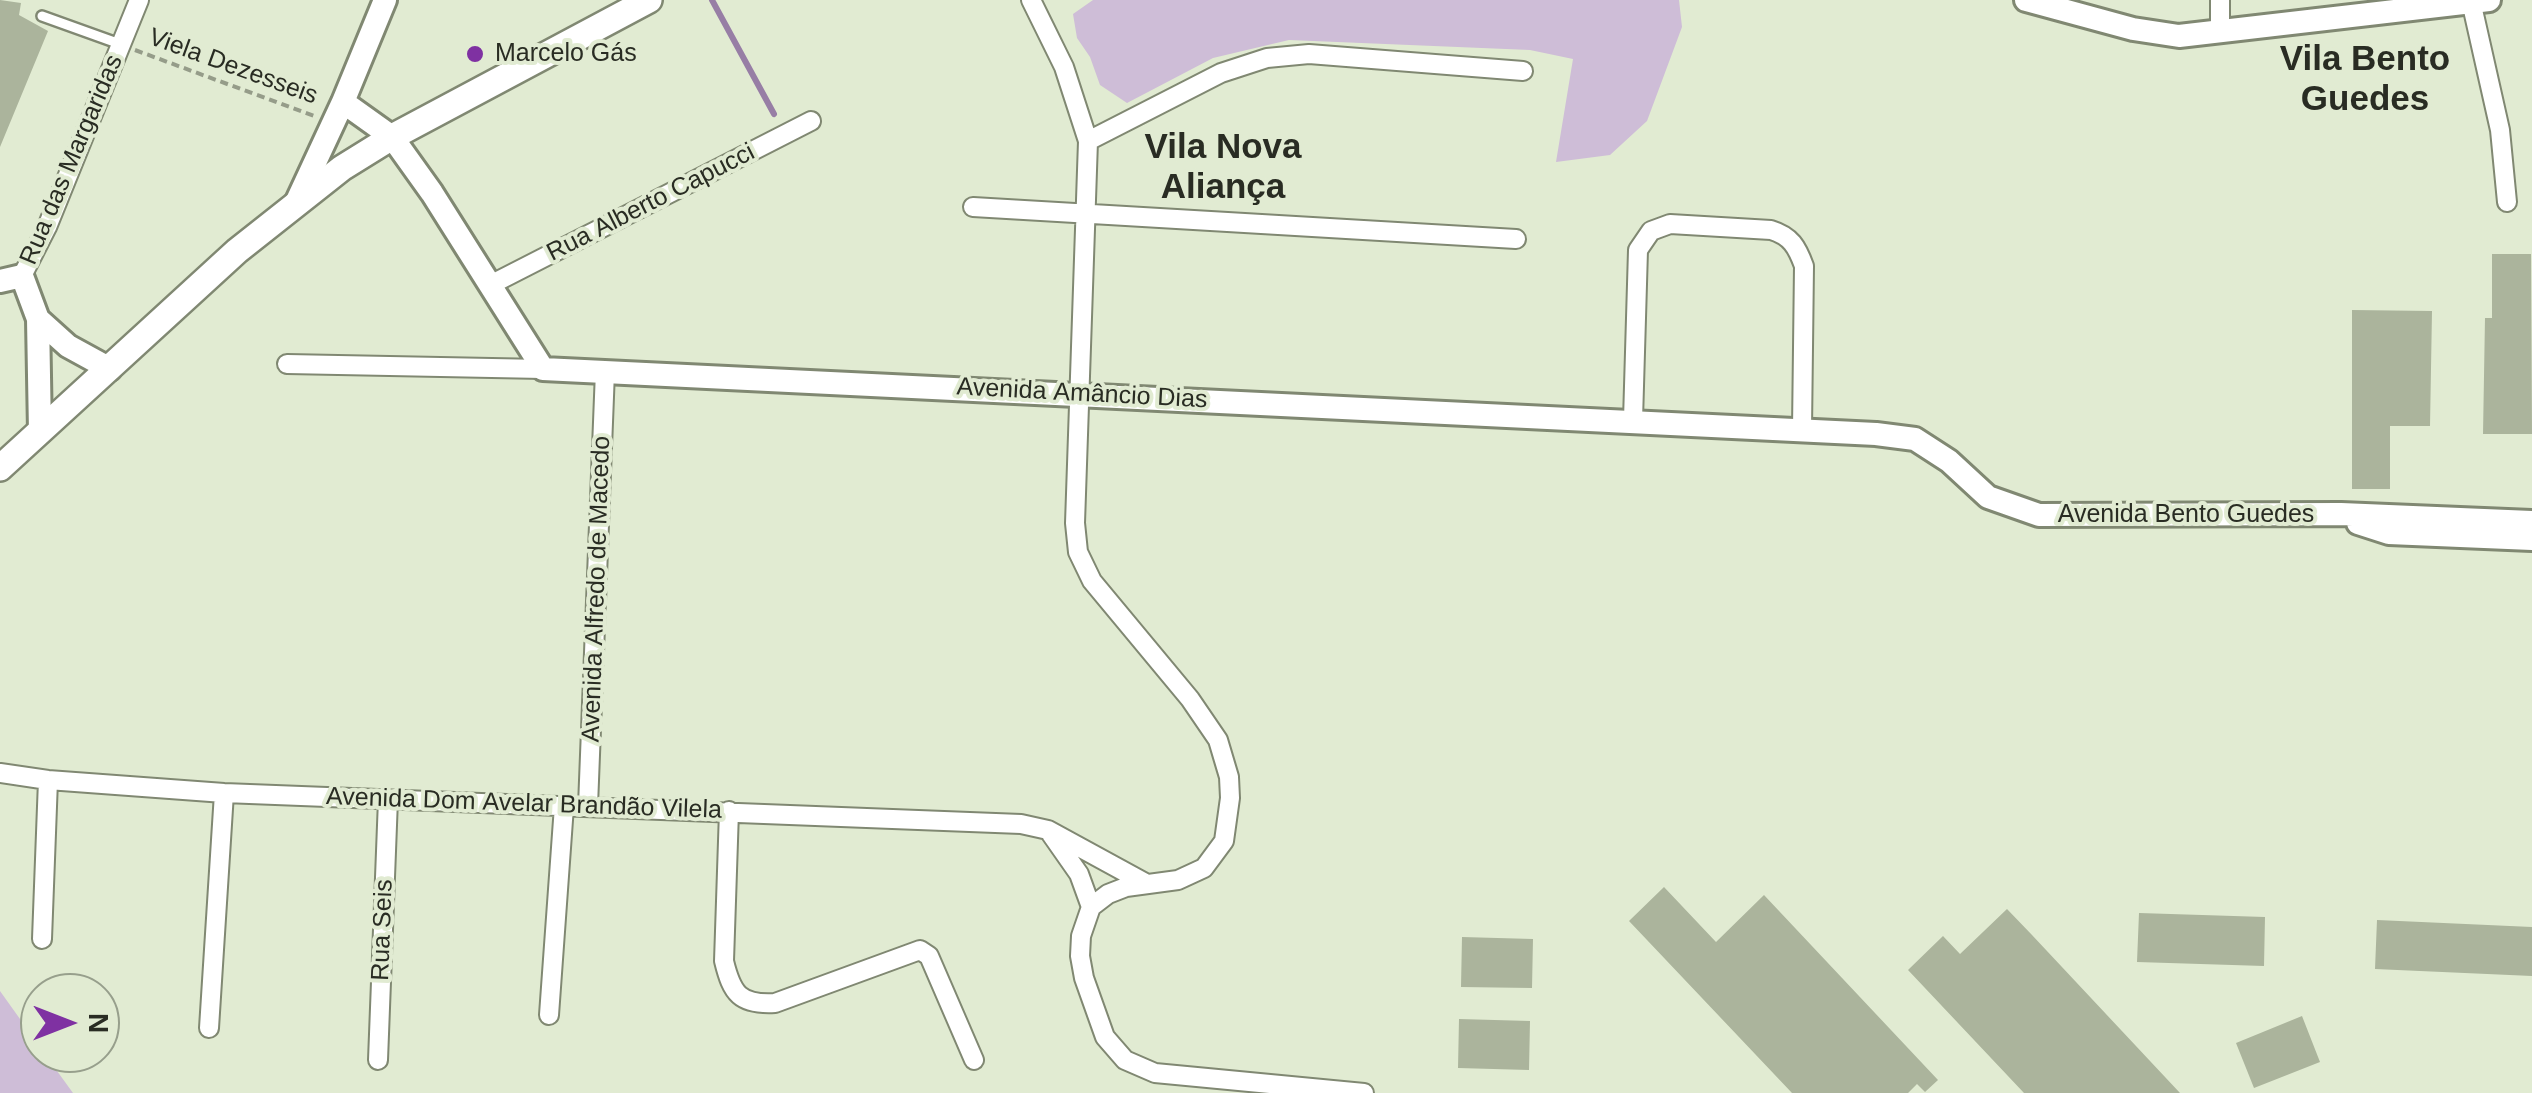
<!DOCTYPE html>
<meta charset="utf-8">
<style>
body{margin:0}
#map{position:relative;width:2532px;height:1093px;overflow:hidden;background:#e1ebd2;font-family:Helvetica,sans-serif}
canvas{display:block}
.north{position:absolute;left:20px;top:973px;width:100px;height:100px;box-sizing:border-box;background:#e1ebd2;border:2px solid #979f8c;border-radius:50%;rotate:90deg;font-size:28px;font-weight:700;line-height:40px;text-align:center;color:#292c23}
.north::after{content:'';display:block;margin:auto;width:35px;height:45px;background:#7f31a2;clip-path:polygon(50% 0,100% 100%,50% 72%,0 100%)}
</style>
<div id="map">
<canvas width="2532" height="1093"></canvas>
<div class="north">N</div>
</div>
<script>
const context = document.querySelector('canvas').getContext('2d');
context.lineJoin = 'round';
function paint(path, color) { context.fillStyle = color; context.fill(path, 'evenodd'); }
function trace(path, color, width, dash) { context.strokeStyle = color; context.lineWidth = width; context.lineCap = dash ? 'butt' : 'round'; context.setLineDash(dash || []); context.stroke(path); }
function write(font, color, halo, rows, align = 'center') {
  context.font = font + ' Helvetica,sans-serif'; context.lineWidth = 8; context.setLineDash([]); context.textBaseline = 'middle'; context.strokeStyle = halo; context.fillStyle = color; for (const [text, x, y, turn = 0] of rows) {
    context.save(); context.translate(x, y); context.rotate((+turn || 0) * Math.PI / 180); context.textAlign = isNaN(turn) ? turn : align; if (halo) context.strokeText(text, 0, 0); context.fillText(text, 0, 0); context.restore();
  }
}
const green = new Path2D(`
 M1093 0H1679L1682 27 1647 121 1610 155 1556 162 1573 59 1530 50 1289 40 1213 58 1127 103 1100 85 1090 57 1077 38 1073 14Z
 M0 991 40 1047V1053H44L73 1093H0Z`);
const stream = new Path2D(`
 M712 0 774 114`);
const building = new Path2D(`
 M0 0 21 3 19 15 48 31 0 147Z
 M2492 254H2531L2532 434H2483L2485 318H2492Z
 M2352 310 2432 311 2430 426H2390V489H2352Z
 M1664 887 1716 942 1764 895 1938 1080 1925 1092 1917 1084 1908 1093H1792L1629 921Z
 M2007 909 2032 935 2180 1093H2024L1908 970 1943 936 1960 954Z
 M2139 913 2265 917 2264 966 2137 962Z
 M2377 920 2532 927V976L2375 969Z
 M1462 937 1533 939 1532 988 1461 987Z
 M2302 1016 2320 1062 2254 1088 2236 1043Z
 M1459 1019 1530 1021 1529 1070 1458 1068Z`);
const path = new Path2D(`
 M135 50 314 116`);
const service = new Path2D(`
 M42 16 120 44`);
const minor = new Path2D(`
 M1031 0 1064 67 1088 141 1075 523 1078 552 1092 581 1190 699 1218 740 1229 777 1230 798 1224 841 1204 868 1178 880 1126 887 1108 894 1091 907 1081 936 1080 956 1084 978 1105 1037 1125 1060 1155 1073 1364 1093
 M2220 0V31
 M2471 1 2500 130 2507 202
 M1088 141 1221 73 1267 58 1309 54 1523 71
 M973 207 1516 239
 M22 276 47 227 139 0
 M490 285 811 121
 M287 364 543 369
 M1633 420 1638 250 1651 231 1670 224 1771 230C1791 236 1797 247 1804 266L1802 429
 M0 773 48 780 224 793 1021 824 1048 830 1147 884
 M588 806 605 371
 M729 811 724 961C732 994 740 1005 775 1003L920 950 929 956 974 1060
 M1051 834 1079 874 1091 907
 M42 939 48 780
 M549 1015 564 806
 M209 1028 224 793
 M378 1060 388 799`);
const tertiary = new Path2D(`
 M2026 0 2133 29 2179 36 2489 0
 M343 102 392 137 432 193 543 369 1876 434 1915 439 1949 461 1988 497 2039 515 2341 514 2532 522
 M297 201 343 102 385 0
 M0 281 22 276 38 319 40 432
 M38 319 68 346 110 369
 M2358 523 2389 533 2532 539`);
const secondary = new Path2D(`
 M0 468 237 251 342 168 392 137 649 0`);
const markers = [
 [475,54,10,"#7f31a2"]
];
const poiNames = [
 ["Marcelo Gás",495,54]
];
const streetNames = [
 ["Viela Dezesseis",233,67,20],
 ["Rua das Margaridas",72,160,-67],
 ["Rua Alberto Capucci",651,203,-27],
 ["Avenida Amâncio Dias",1082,394,3],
 ["Avenida Bento Guedes",2186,515],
 ["Avenida Alfredo de Macedo",597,589,-88],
 ["Avenida Dom Avelar Brandão Vilela",524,804,2],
 ["Rua Seis",383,930,-88]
];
const districtNames = [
 ["Vila Bento",2365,60],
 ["Guedes",2365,100],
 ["Vila Nova",1223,148],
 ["Aliança",1223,188]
];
paint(green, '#cebdd7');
trace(stream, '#977ea5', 6);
paint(building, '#abb49c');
trace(service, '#808872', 14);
trace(minor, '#808872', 22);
trace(tertiary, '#808872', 28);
trace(secondary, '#808872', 30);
trace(path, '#959c89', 4, [8, 5]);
trace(service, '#fff', 9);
trace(minor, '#fff', 18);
trace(tertiary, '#fff', 22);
trace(secondary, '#fff', 25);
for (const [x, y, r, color] of markers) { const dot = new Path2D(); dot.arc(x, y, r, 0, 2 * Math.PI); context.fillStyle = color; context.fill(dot); trace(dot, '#e1ebd2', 4); }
write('25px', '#292c23', '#e1ebd2', poiNames, 'left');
write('25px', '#292c23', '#e1ebd2', streetNames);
write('bold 35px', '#292c23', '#e1ebd2', districtNames);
</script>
